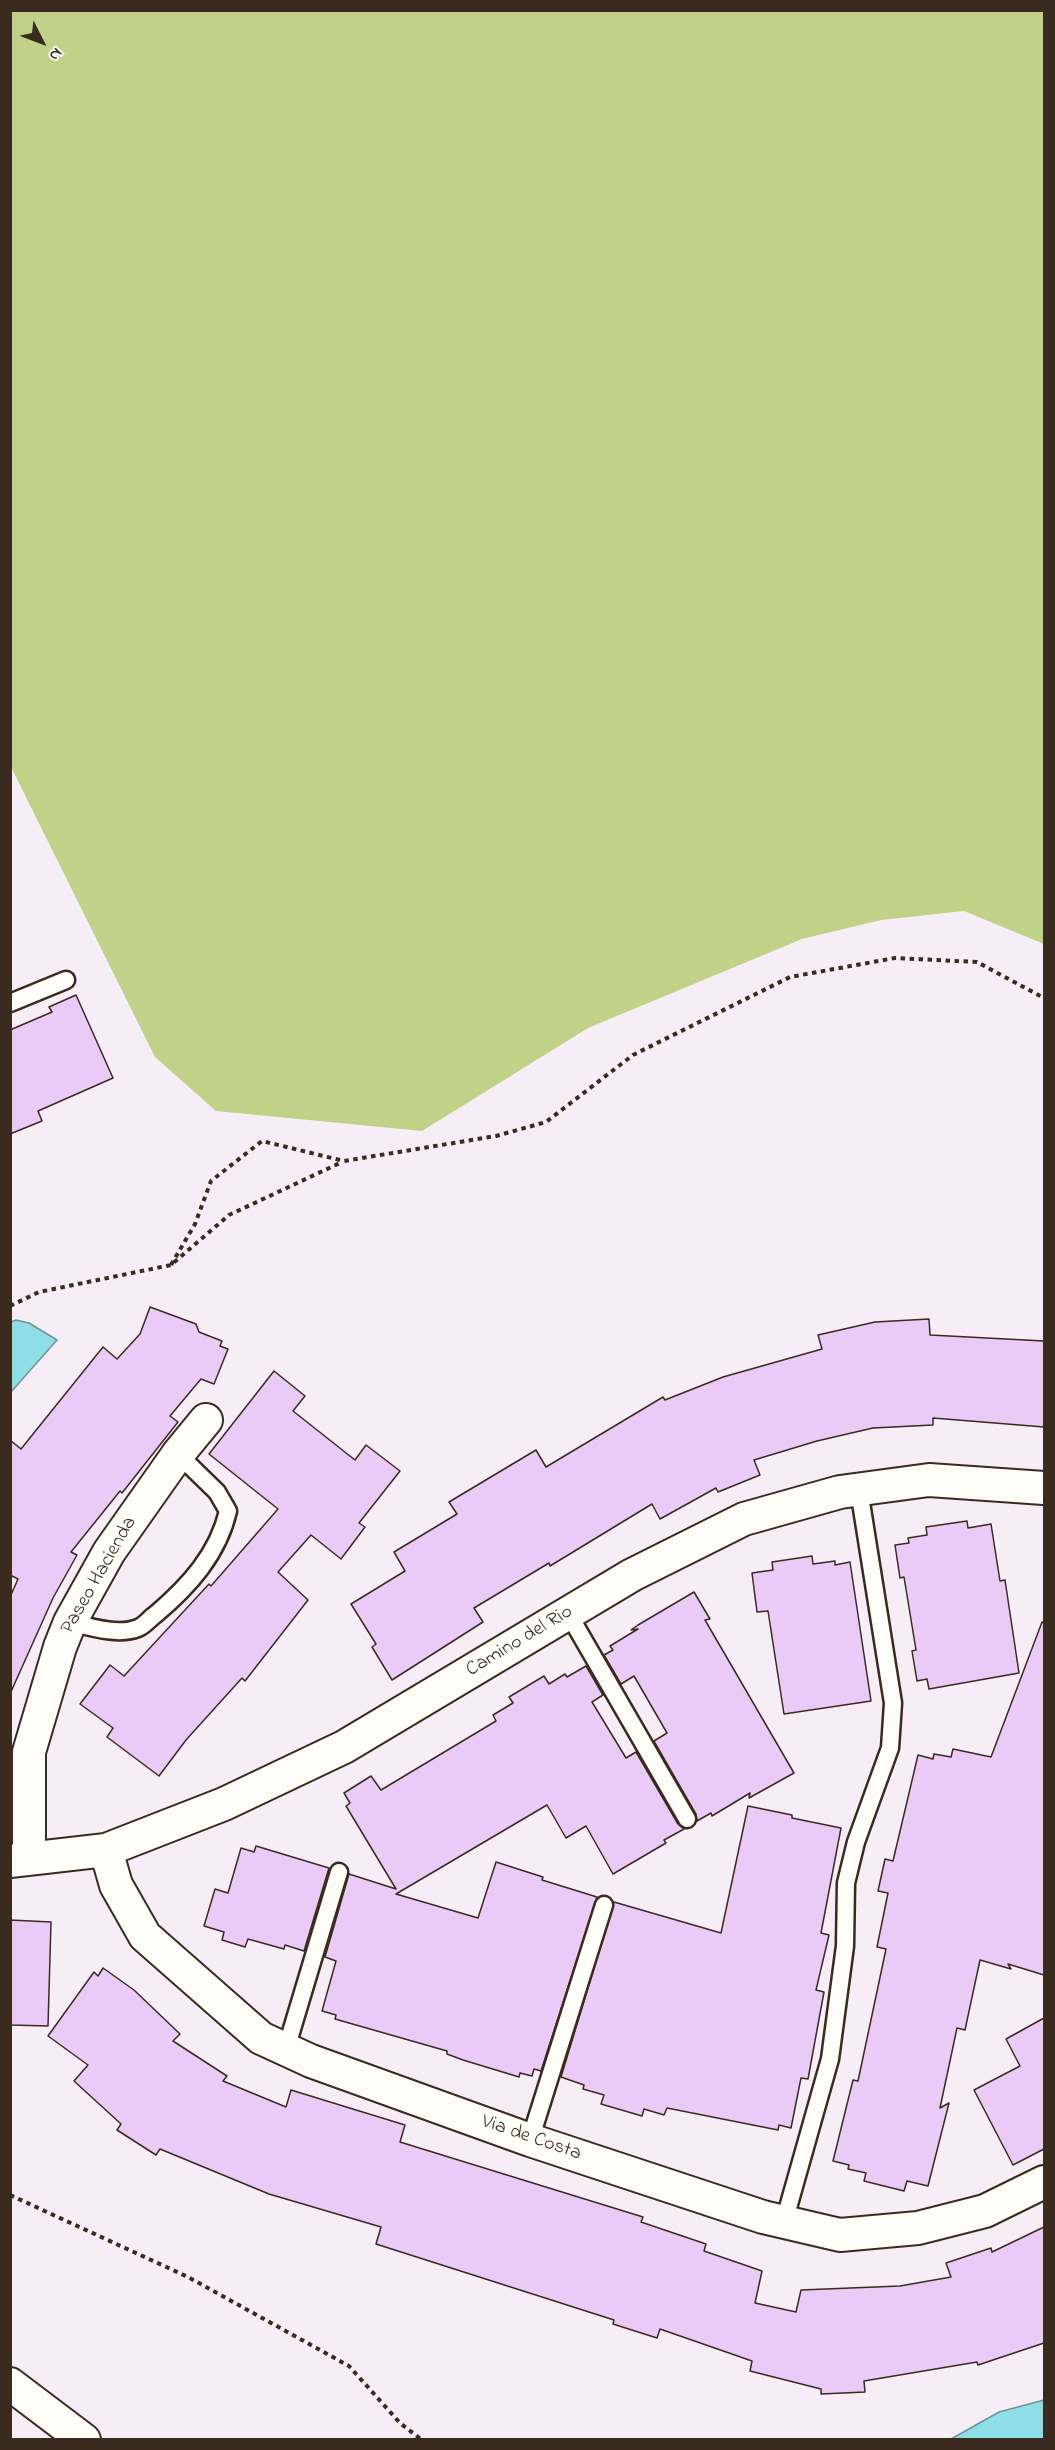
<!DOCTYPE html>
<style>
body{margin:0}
#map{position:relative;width:1055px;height:2450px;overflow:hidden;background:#f7edf7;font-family:"Indie Flower",sans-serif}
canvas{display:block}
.frame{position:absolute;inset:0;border:12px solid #3b2a1e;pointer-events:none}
.north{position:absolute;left:12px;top:12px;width:60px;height:60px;-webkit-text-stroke:4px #fdfcf7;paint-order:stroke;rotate:132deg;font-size:16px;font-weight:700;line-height:24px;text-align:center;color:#3b2a1e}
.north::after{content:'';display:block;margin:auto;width:21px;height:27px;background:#3b2a1e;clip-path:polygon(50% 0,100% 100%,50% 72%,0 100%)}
</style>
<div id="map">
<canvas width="1055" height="2450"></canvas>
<div class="frame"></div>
<div class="north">N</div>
</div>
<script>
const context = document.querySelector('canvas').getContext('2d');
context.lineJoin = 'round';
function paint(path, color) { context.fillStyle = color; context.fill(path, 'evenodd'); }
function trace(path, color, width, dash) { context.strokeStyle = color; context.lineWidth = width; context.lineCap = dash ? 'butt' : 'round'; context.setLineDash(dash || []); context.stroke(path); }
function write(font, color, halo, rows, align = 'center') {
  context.font = font + ' "Indie Flower",sans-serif'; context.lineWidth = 5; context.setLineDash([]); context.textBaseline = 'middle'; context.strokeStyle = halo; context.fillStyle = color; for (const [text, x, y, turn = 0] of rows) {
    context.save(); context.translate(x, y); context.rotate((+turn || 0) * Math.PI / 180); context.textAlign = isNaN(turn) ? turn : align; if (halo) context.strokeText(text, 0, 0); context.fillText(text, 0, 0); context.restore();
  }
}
const green = new Path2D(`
 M11 10 1044 11V944L964 911 881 920 802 939 588 1028 422 1131 216 1111 155 1057 11 767Z`);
const water = new Path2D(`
 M16 1320 29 1323 57 1340 11 1392V1322Z
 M1044 2400V2439H951L999 2412Z`);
const building = new Path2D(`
 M76 995 113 1078 38 1111 42 1121 10 1134V1030L52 1012 49 1007Z
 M150 1307 196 1324 199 1332 222 1341 220 1346 228 1349 214 1384 201 1379 170 1416 178 1422 122 1493 120 1491 71 1552 77 1555 53 1598 10 1694V1597L18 1579 10 1575V1440L21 1449 103 1347 117 1359 140 1334Z
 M929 1319 930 1335 1044 1341V1427L933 1418V1425L873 1428 817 1441 754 1460 760 1475 718 1492 716 1488 660 1519 652 1504 550 1566 549 1563 474 1608 483 1622 392 1680 372 1647 376 1644 351 1604 405 1571 394 1552 457 1514 449 1502 536 1450 546 1467 663 1397 665 1400 723 1377 822 1349 818 1335 875 1322Z
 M274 1371 305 1396 293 1411 355 1460 366 1445 400 1471 359 1523 365 1527 341 1559 311 1535 278 1572 308 1600 245 1681 242 1678 186 1740 159 1776 107 1737 113 1728 80 1704 110 1665 124 1676 209 1584 211 1586 278 1509 209 1454Z
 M967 1521 968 1528 991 1524 1000 1581 1005 1580 1019 1673 929 1689 927 1679 917 1681 912 1651 916 1650 904 1577 900 1578 895 1545 909 1543 908 1538 927 1535 926 1527Z
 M812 1556 813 1564 835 1561V1565L850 1562 871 1701 784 1714 768 1611 757 1612 752 1573 773 1570 772 1562Z
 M694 1592 710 1619 705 1620 794 1773 749 1798 750 1793 712 1816 711 1813 697 1821 696 1814 654 1741 667 1733 634 1676 621 1684 604 1655 613 1650 610 1646 638 1629 631 1630 638 1625Z
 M1042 1622 1044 1623V1975L1008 1964 1011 1969 980 1960 965 2030 957 2028 940 2108 949 2103 928 2186 907 2181 904 2191 864 2181 866 2173 848 2169 849 2165 833 2161 853 2080 858 2081 886 1949 877 1947 888 1893 878 1891 885 1859 893 1861 918 1755 933 1759 934 1754 951 1757 953 1749 991 1757Z
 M586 1666 603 1695 592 1702 626 1758 636 1752 678 1824 684 1829 664 1840 666 1843 613 1874 586 1826 566 1838 547 1805 396 1894 478 1918 496 1862 543 1877 542 1880 597 1897 541 2071 534 2069 532 2076 520 2073 519 2077 463 2060 447 2054V2051L335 2019 336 2015 322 2011 336 1961 325 1957 349 1874 396 1889 346 1806 350 1803 344 1793 371 1776 381 1790 496 1721 493 1715 513 1703 509 1697 544 1676 549 1684 565 1674 567 1677Z
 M748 1806 792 1815V1818L841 1828 821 1933 829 1935 816 1990 824 1992 808 2079 801 2078 791 2128 779 2125 778 2130 667 2108 664 2115 644 2109 642 2116 601 2104 604 2095 583 2089 584 2085 561 2077 614 1902 721 1933Z
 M256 1846 329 1868 304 1951 285 1945 284 1949 248 1939 245 1947 222 1940 224 1932 204 1926 215 1889 228 1893 241 1848 254 1852Z
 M10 1920 51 1922 48 2026 10 2025Z
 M103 1968 134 1990 180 2034 173 2041 227 2076 223 2081 286 2107 291 2090 405 2125 400 2142 643 2217 641 2222 706 2244 704 2251 762 2271 755 2303 796 2312 801 2290 900 2286 951 2277 946 2263 991 2248 992 2252 1044 2227V2343L978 2365 977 2362 864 2381 865 2392 821 2394V2389L750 2371 752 2361 660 2329 657 2338 613 2324 614 2320 376 2244 381 2227 269 2194 160 2149 156 2155 117 2130 121 2124 74 2081 88 2065 48 2036 94 1972 98 1976Z
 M1044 2018V2149L1013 2165 974 2090 1020 2066 1006 2039Z`);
const path = new Path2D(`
 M171 1265 195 1224 211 1181 262 1141 344 1161 496 1136 546 1122 633 1055 790 977 895 958 977 962 1044 998
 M10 1306 39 1292 171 1265 229 1215 342 1162
 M10 2195 188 2277 349 2366 400 2423 422 2440`);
const service = new Path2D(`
 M10 1003 66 980
 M568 1613 687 1819
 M70 1622C90 1627 119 1636 138 1628 144 1626 150 1618 156 1614 189 1586 218 1554 228 1511L217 1492 178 1454
 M286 2049 339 1872
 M530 2140 604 1905
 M784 2222 830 2059 845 1946 846 1883 856 1842 890 1748 893 1703 859 1490`);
const minor = new Path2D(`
 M106 1850 116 1885 145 1936 261 2038 311 2061 530 2140 763 2217 840 2235 918 2228 985 2211 1044 2182
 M29 1858V1752L60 1647 70 1622 109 1552 178 1454 206 1420
 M10 1861 106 1850 224 1804 344 1747 632 1575 744 1519 840 1492 929 1480 1044 1488
 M10 2384 84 2440`);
const streetNames = [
 ["Paseo Hacienda",100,1576,-60],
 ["Camino del Rio",520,1642,-31],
 ["Via de Costa",531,2139,19]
];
paint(green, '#bfd287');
paint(water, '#8ddee6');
trace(water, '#6c9696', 1.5);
paint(building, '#eacaf7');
trace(building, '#3b2a1e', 1.5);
trace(service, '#3b2a1e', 21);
trace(minor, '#3b2a1e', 36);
trace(path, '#3b2a1e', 4, [4.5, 4.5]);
trace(service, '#fdfcf7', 16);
trace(minor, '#fdfcf7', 32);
write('20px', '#3b2a1e', '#fdfcf7', streetNames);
</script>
